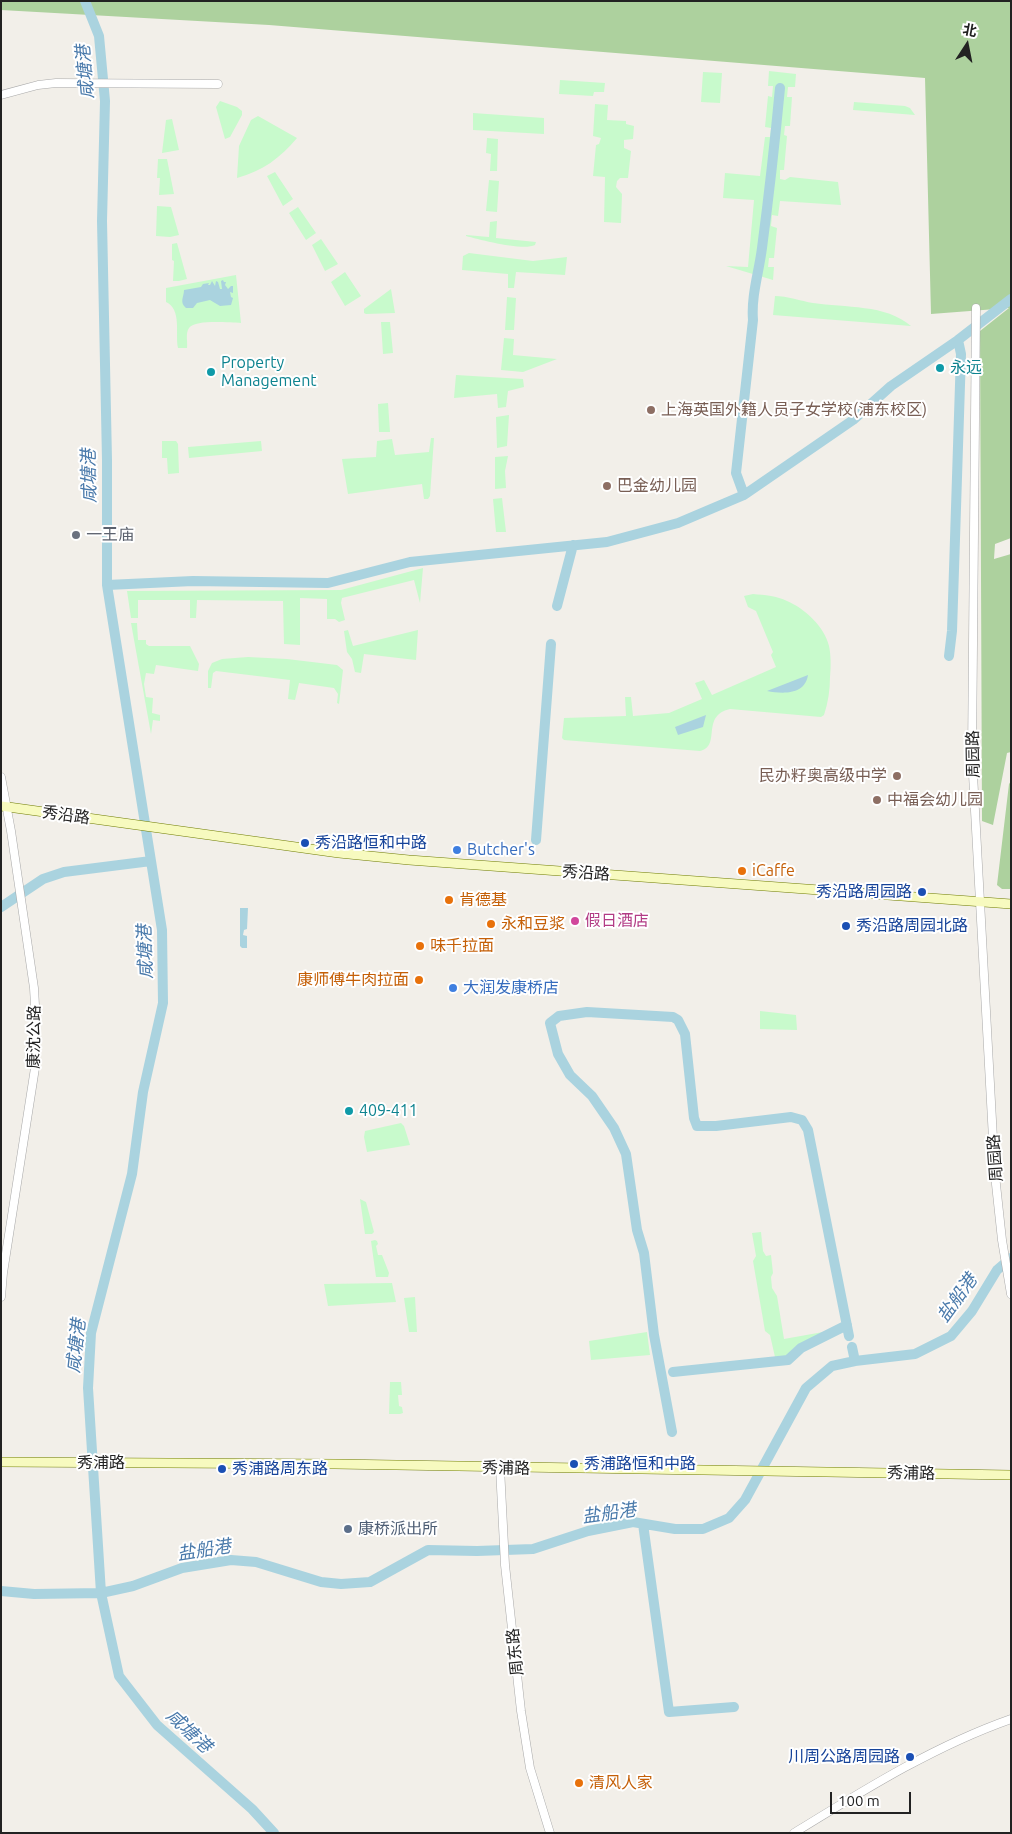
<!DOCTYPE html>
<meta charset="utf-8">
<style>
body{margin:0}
#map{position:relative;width:1012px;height:1834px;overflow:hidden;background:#f2efe9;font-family:Ubuntu,"Noto Sans SC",sans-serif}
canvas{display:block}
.frame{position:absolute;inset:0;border:2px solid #222;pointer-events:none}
.north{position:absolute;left:942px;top:20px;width:50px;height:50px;-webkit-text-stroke:4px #fff;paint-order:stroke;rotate:11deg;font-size:14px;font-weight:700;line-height:20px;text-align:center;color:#222}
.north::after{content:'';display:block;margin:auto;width:18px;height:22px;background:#222;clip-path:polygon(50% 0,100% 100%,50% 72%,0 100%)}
.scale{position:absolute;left:830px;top:1792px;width:81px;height:22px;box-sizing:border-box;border:2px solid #222;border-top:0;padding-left:6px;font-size:15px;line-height:18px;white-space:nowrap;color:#222;-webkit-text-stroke:4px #fff;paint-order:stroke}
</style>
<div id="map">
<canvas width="1012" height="1834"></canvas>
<div class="frame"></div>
<div class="north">北</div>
<div class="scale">100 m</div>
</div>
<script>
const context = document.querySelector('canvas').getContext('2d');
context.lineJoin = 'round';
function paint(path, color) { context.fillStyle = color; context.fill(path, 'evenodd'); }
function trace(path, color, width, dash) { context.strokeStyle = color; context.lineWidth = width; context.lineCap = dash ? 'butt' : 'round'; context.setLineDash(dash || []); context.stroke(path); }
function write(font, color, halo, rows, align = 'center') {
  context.font = font + ' Ubuntu,"Noto Sans SC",sans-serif'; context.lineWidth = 4; context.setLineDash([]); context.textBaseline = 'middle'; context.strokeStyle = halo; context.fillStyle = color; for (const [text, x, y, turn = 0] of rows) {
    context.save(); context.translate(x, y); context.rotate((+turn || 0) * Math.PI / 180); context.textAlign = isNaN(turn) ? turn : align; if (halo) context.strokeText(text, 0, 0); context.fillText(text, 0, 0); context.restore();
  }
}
const forest = new Path2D(`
 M1 1H1011V538L995 544 994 559 1011 554V752L1007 753 993 825 982 821 980 331 1009 308 931 314 925 78 269 25 1 10Z
 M1011 781V889H1002L997 885 1009 784Z`);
const park = new Path2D(`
 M769 71 796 74 795 87H788L787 97H792L790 126H785L784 135 787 136 784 170H780V179L785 180 790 177 838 182 841 205 780 201 778 216 772 215 771 226 777 228 774 258H769L768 267H774L773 280 726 266 748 267 754 200 723 198 725 173 760 176 765 137H770L771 128 765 127 768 96 772 97 773 86H768Z
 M703 72 722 73 720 103 701 102Z
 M560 80 605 83 604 92H594L593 96 559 94Z
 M220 101 237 107 242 111V115L230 137 225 139 216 107Z
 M854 102 905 106 910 108 915 115 853 110Z
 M595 104 608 105 607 120 626 121V124L634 126 633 139 624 140V148L631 151 628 178H620L617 181 616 187 622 194 621 223 604 222 605 177 593 176 596 145 599 144 601 138 593 136Z
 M473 113 544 118V134L473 130Z
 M258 116 297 138C280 158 263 171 237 178L239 146 251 120Z
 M172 119 179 150 162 153 166 120Z
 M487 138 498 139 497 171H490L491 154 486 153Z
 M158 159H167L174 194 159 195 160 178H157Z
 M275 172 293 199 283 206 267 176Z
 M489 180 499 181 497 212 486 211Z
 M157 206 171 207 179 235 170 237 156 236Z
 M298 207 316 233 306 240 289 213Z
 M497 221 496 238 536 242 535 245C523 251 481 240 466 236V235L489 237 490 222Z
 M321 239 338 264 325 271 312 245Z
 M177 243 187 279 179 281H173L174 261 172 260V244Z
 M469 253 533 261 567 257 565 275 516 272 514 288H508V274L462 270 463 256Z
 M345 272 361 296 345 306 331 282Z
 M236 275 241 323C230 323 196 319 189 328 185 334 188 342 187 348H178C175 334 182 309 166 302V288Z
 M391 289 395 313 366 314 364 313V309Z
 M775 296C787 296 801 301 813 303 845 308 886 304 911 326L773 315Z
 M507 297 516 298 514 330H505Z
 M390 322 393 353 383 354 381 322Z
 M504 338 514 339 513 355 557 359 523 372 501 370Z
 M456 375 523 379 524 387 508 391 506 407 498 408 497 394 454 398Z
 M388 403 390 432H379L378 404Z
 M509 415 507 446 497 448 496 417Z
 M431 438H434L430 496 428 499H424L422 484 348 494 342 459 376 457 377 441 392 439 395 455 429 452Z
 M162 441H176L178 444 179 473 168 474 167 458H162Z
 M261 441 262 451 189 458 188 447Z
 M508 456 505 471 506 488 495 489V457Z
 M502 498 506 532H496L493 499Z
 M423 568 420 603 414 580 342 598 341 603 345 620 339 622 335 619H327V599L300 598V645L284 644 283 601 197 600 196 618H190V600H138V618H131L127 591 341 590Z
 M753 594C765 595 777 596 787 601 804 608 825 627 829 646 831 655 831 667 830 677 830 690 828 703 824 715L821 717 730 709C700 716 722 746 700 751L564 740 562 738 564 718 626 716 625 697H631L633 716 669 713 702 699 695 683 704 680 712 695 776 667 771 655 773 652 756 611 748 607 744 596Z
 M131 623H137L138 640H146V644L149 646H190L199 664 198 671 156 665 154 674 146 673 144 684 146 697 153 698 152 713 160 715V721L153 720 151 734Z
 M348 630 353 646 418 630 416 660 364 654 361 673 355 672 352 659 347 652 344 631Z
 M248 657 287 659 337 665 343 670 339 704 337 703 338 694 334 688 299 683 295 700 288 699 290 680 216 671 213 673 211 688H208V671L212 663 222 659Z
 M760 1011 796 1015 797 1030 760 1029Z
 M401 1123 404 1126 410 1145 367 1152 364 1137 365 1131Z
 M360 1199 366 1202 374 1232 372 1234H365Z
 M761 1232 763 1251 766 1256 771 1255 773 1273 771 1277 772 1288 777 1296 784 1339 823 1332 795 1347 785 1357H775L770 1335 765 1331 753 1261 756 1256 752 1233Z
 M375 1240 377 1241 378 1244 376 1246 378 1255H382L389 1273 388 1277H376L371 1241Z
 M392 1283 396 1302 328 1306 324 1284Z
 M415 1297 417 1332H409L404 1298Z
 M647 1332 650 1355 591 1360 589 1341Z
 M390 1382H401L402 1395H398L399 1406 402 1407 403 1413 400 1414H389Z`);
const water = new Path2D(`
 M223 280 224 282H226L225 285 228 289 231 286H233V293L230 292 231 297 233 298 231 305 220 306 210 300 197 303 193 308H186C179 302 184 297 184 290L201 287 203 284 209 283 208 285H210L212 281 215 286 216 281 218 282 220 289H222L221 281Z
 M808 675C805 695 783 694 767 691Z
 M706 715 703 727 678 735 675 727Z
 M240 908H248L247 929 244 930 243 935 247 936V948H242L240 946Z`);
const river = new Path2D(`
 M85 1 99 36 105 101 102 221 107 460V585L162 930 163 1003 143 1092 132 1174 91 1333 88 1388 101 1593 119 1676 157 1725 252 1809 274 1833
 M744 495 736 473 753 320C751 296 759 272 762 248 769 195 775 141 780 88
 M107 585 193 581 328 583 410 562 607 542 678 523 744 495 853 420 891 386 958 340 1011 299
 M557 606 573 545
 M949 656 952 631 961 354 958 340
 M536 840 551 644
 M1 907 43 879 64 872 151 861
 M852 1347 855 1361
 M673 1372 788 1360 801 1348 847 1325
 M672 1432 654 1335 644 1253 637 1230 626 1154 614 1128 592 1096 570 1075 558 1054 550 1023 559 1016 587 1012 673 1017 678 1020 685 1034 694 1118 697 1126H716L791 1117 802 1120 808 1130 849 1336
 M643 1524 669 1712 734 1707
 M1 1591 34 1594 101 1593 133 1586 182 1568 231 1560 256 1562 321 1582 341 1584 370 1582 428 1550 477 1551 533 1549 588 1531 633 1522 675 1529H703L729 1518 745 1500 806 1388 832 1366 855 1361 915 1354 951 1336 972 1311 997 1270 1011 1258`);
const tertiary = new Path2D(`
 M1 95 38 85 56 83 218 84
 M976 308 972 756 995 1175 1002 1240 1011 1294
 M1 777 11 831 34 988 36 1023 35 1068 3 1273 1 1297
 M500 1468 505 1565 521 1711 530 1768 550 1833
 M794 1833C864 1790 934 1746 1011 1719`);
const secondary = new Path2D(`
 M1 806 339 853 409 860 1011 904
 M1 1462 335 1464 1011 1475`);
const markers = [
 [940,368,5,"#0f9aa8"],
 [211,372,5,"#0f9aa8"],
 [651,410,5,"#8d6e63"],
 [607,486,5,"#8d6e63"],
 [76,535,5,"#6b7280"],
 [897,776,5,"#8d6e63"],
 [877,800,5,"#8d6e63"],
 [305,843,5,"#1a4fb4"],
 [457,850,5,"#3f7fe0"],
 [742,871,5,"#e8710a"],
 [922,892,5,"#1a4fb4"],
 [449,900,5,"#e8710a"],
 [575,921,5,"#d1479c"],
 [491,924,5,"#e8710a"],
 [846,926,5,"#1a4fb4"],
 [420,946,5,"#e8710a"],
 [419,980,5,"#e8710a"],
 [453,988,5,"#3f7fe0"],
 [349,1111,5,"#0f9aa8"],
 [574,1464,5,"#1a4fb4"],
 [222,1469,5,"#1a4fb4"],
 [348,1529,5,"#5c6f8a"],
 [910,1757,5,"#1a4fb4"],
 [579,1783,5,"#e8710a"]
];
const cultureNames = [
 ["Property",221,363],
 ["Management",221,381],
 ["永远",950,368],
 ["409-411",359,1111]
];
const educationNames = [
 ["上海英国外籍人员子女学校(浦东校区)",661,410],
 ["巴金幼儿园",617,486],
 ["民办籽奥高级中学",887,776,"right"],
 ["中福会幼儿园",887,800]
];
const worshipNames = [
 ["一王庙",86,535]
];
const streetNames = [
 ["周园路",973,754,-91],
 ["秀沿路",66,815,8],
 ["秀沿路",586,873,4],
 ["康沈公路",34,1037,-89],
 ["周园路",995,1158,-94],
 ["秀浦路",101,1463],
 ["秀浦路",506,1468,1],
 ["秀浦路",911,1473,1],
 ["周东路",515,1652,-96]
];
const transitNames = [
 ["秀沿路恒和中路",315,843],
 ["秀沿路周园路",912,892,"right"],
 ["秀沿路周园北路",856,926],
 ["秀浦路恒和中路",584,1464],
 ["秀浦路周东路",232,1469],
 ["川周公路周园路",900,1757,"right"]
];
const shopNames = [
 ["Butcher's",467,850],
 ["大润发康桥店",463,988]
];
const foodNames = [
 ["iCaffe",752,871],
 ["肯德基",459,900],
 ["永和豆浆",501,924],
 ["味千拉面",430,946],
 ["康师傅牛肉拉面",409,980,"right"],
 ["清风人家",589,1783]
];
const hotelNames = [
 ["假日酒店",585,921]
];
const serviceNames = [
 ["康桥派出所",358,1529]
];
const waterNames = [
 ["咸塘港",85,72,-95],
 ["咸塘港",89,476,-91],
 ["咸塘港",145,952,-92],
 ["盐船港",957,1298,-54],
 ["咸塘港",76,1346,-84],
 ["盐船港",609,1513,-8],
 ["盐船港",204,1550,-9],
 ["咸塘港",189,1731,43]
];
paint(forest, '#add19e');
paint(park, '#c8facc');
paint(water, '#aad3df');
trace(river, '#aad3df', 10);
trace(tertiary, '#a9a9a9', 9);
trace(secondary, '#707d05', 10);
trace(tertiary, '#fff', 8);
trace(secondary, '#f7fabf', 9);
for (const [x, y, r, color] of markers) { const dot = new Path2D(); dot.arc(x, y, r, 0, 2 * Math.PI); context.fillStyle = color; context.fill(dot); trace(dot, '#fff', 2); }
write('16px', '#0d838f', '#fff', cultureNames, 'left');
write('16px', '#785e54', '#fff', educationNames, 'left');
write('16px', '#5b616d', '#fff', worshipNames, 'left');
write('16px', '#222', '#fff', streetNames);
write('16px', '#164399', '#fff', transitNames, 'left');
write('16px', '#366cbe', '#fff', shopNames, 'left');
write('16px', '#c56008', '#fff', foodNames, 'left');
write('16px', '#b23c85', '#fff', hotelNames, 'left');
write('16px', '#4e5e75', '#fff', serviceNames, 'left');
write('italic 18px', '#4a7aab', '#fff', waterNames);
</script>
